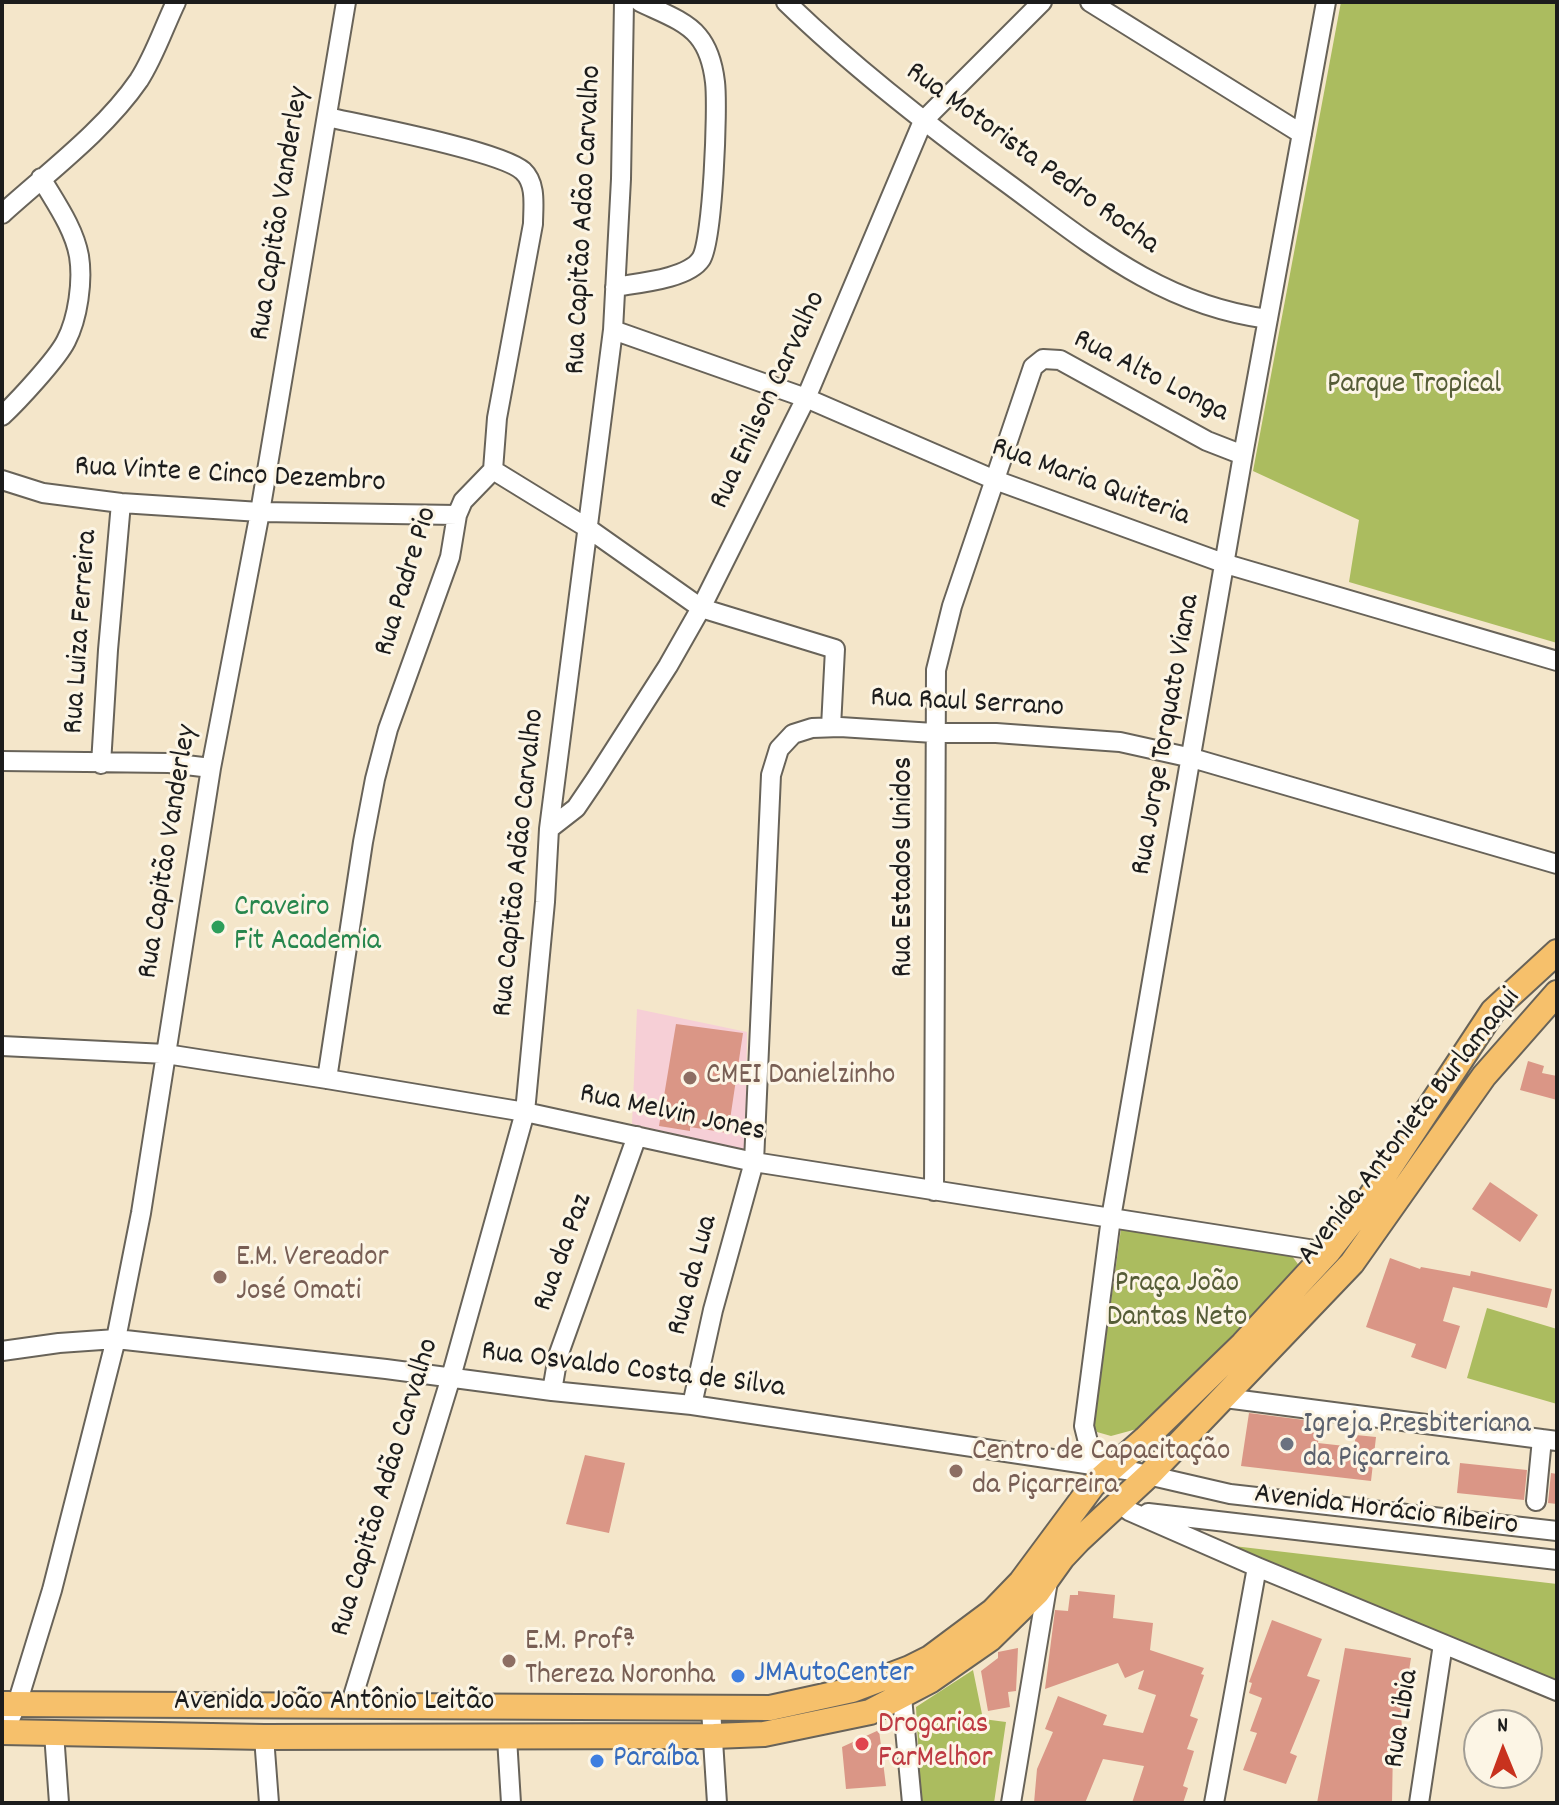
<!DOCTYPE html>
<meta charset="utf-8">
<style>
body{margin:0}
#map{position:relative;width:1559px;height:1805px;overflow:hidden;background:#f4e6ca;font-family:Dekko,sans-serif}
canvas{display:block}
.frame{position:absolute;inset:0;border:4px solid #1c1c1c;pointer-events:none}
.north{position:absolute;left:1463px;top:1709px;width:80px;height:80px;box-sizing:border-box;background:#fcf5e5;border:2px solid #a29e95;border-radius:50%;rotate:359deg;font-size:22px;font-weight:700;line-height:32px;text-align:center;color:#1c1c1c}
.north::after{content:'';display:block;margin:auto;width:28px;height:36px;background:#c8321e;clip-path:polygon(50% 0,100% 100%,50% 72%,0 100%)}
</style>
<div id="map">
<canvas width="1559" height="1805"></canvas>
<div class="frame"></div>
<div class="north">N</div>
</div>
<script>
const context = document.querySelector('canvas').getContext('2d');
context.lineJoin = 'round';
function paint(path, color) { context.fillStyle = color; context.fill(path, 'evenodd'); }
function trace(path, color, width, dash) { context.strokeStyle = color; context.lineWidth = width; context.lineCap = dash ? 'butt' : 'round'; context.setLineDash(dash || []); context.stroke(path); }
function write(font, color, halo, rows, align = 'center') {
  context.font = font + ' Dekko,sans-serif'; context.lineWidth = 6; context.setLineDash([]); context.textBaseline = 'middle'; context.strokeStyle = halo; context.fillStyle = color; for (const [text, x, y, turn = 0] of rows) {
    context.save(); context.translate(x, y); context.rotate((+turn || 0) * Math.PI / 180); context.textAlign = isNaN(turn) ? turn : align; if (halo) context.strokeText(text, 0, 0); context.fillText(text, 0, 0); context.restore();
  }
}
const built = new Path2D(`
 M637 1009 747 1032 745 1150 632 1124Z`);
const green = new Path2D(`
 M1341 2H1557V643L1349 582 1359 520 1253 471Z
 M1121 1229 1292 1256 1303 1271 1148 1426 1111 1436 1097 1432 1094 1425Z
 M1487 1308 1557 1329V1404L1467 1378Z
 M1225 1545 1557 1584V1685Z
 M973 1670 983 1719 1006 1722 994 1803H921L916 1707Z`);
const building = new Path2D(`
 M676 1024 743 1033 728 1133 690 1127V1131L659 1126Z
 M1528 1061 1544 1066 1542 1073 1557 1076V1100L1520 1090Z
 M1490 1182 1538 1215 1520 1242 1472 1209Z
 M1390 1258 1420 1269 1421 1267 1470 1276 1471 1271 1552 1289 1547 1308 1453 1287 1443 1321 1460 1326 1446 1369 1411 1357 1416 1344 1366 1327Z
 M1249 1413 1320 1422 1318 1443 1354 1447 1356 1435 1376 1437 1371 1481 1241 1466Z
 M585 1455 625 1463 609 1533 566 1524Z
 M1460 1463 1527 1470 1524 1500 1457 1493Z
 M1551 1473 1557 1474V1504L1548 1503Z
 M1078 1591 1115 1595 1113 1618 1153 1623 1150 1650 1204 1668 1201 1674 1204 1675 1190 1716 1198 1719 1187 1749 1194 1751 1183 1786 1188 1788 1183 1803H1132L1144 1766 1103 1759 1085 1803H1034L1037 1769 1053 1732 1045 1729 1058 1696 1107 1715 1103 1725 1143 1733 1156 1695 1138 1689 1144 1670 1125 1678 1118 1663 1045 1689 1055 1610 1068 1611 1070 1595H1078Z
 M1272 1620 1322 1639 1307 1676 1320 1680 1290 1753 1297 1756 1286 1784 1243 1770 1257 1733 1250 1731 1262 1698 1249 1693 1252 1683 1249 1682Z
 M1018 1648 1016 1691 1008 1692 1010 1707 988 1711 981 1671 998 1658V1652Z
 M1345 1648 1411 1658 1405 1696 1400 1695 1403 1746 1393 1747 1392 1803H1317Z
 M879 1730 886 1786 846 1789 842 1747Z`);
const minor = new Path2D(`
 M786 2C854 68 930 127 1007 183 1090 244 1161 305 1268 319
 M1090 2 1302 134
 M327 117C363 125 501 151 523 171 537 184 533 207 533 224L497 418 493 470 463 501 457 515 450 557 388 729 375 779 363 842 327 1079
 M2 214C47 173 104 131 139 80 154 57 164 27 176 2
 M615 287C637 283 688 279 701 259 713 241 718 107 715 82 713 65 709 49 698 36 685 20 658 11 640 2
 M613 330 806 398 995 480 1226 564 1557 661
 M2 416C18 401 57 359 66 341 78 318 83 281 79 256 74 228 55 202 41 178
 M493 470 589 529 701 608 835 649 831 727
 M2 480 43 493 121 503 260 512 457 515
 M2 761 169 763 211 768
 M101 764 108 650 121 503
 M549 829 576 808 595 780 668 666 701 608 806 398 923 121 1042 2
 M2 1046 166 1054 327 1079 525 1112 754 1162 1328 1252
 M934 1191 936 670 952 606 1033 367 1043 359 1060 360 1207 441 1243 455
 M2 1351 59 1343 116 1339 386 1369 552 1391 692 1405 1126 1470 1230 1494 1557 1531
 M552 1391 558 1356 637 1136
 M1225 1398 1557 1441
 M692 1405 713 1310 754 1162 771 775 779 749 793 734 812 728 840 727 934 733H996L1120 742 1192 758 1557 864
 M1112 1468 1089 1446 1084 1426 1111 1218 1243 455 1326 2
 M1536 1501 1542 1439
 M1129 1511 1257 1567 1557 1691
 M1148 1513 1557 1560
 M902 1697 912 1803
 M350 1706 451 1377 525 1112 545 902 549 829 613 330 621 179 624 2
 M711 1709 717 1803
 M4 1732 17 1704 52 1590 116 1339 141 1213 211 768 260 512 346 2
 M54 1733 59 1803
 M264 1737 269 1803
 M507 1738 511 1803
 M1011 1803 1048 1581
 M1214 1803 1257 1567
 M1419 1803 1443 1644`);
const major = new Path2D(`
 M2 1704 770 1708 852 1690 910 1668 930 1658 993 1611 1021 1582 1093 1485 1145 1439 1243 1344 1328 1252 1367 1202 1493 1011 1557 952
 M2 1732 264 1737 714 1736 764 1734 870 1712 931 1680 990 1639 1037 1593 1062 1558 1079 1540 1149 1475 1352 1263 1484 1076 1557 993`);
const markers = [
 [218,927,8,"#2e9e5b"],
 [690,1078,8,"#8d6e63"],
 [220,1277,8,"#8d6e63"],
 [1287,1444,8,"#6b7280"],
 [956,1471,8,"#8d6e63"],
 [509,1661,8,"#8d6e63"],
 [738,1676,8,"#3f7fe0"],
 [862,1744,8,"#e0444e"],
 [597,1761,8,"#3f7fe0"]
];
const streetNames = [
 ["Rua Motorista Pedro Rocha",1031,160,36],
 ["Rua Capitão Vanderley",282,214,-81],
 ["Rua Capitão Adão Carvalho",586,220,-87],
 ["Rua Alto Longa",1150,378,27],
 ["Rua Enilson Carvalho",770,401,-65],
 ["Rua Vinte e Cinco Dezembro",230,477,3],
 ["Rua Maria Quiteria",1090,484,20],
 ["Rua Padre Pio",408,582,-73],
 ["Rua Luiza Ferreira",83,632,-86],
 ["Rua Raul Serrano",967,705,3],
 ["Rua Jorge Torquato Viana",1168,735,-80],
 ["Rua Capitão Vanderley",170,852,-81],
 ["Rua Capitão Adão Carvalho",521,863,-84],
 ["Rua Estados Unidos",906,867,-90],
 ["Rua Melvin Jones",672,1115,12],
 ["Avenida Antonieta Burlamaqui",1411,1128,-52],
 ["Rua da Paz",565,1253,-70],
 ["Rua da Lua",695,1276,-75],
 ["Rua Osvaldo Costa de Silva",633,1372,7],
 ["Rua Capitão Adão Carvalho",387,1488,-73],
 ["Avenida Horácio Ribeiro",1386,1512,7],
 ["Avenida João Antônio Leitão",334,1704],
 ["Rua Libia",1404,1719,-81]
];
const parkNames = [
 ["Parque Tropical",1414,387],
 ["Praça João",1177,1286],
 ["Dantas Neto",1177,1320]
];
const leisureNames = [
 ["Craveiro",234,910],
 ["Fit Academia",234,944]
];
const educationNames = [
 ["CMEI Danielzinho",706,1078],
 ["E.M. Vereador",236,1260],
 ["José Omati",236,1294],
 ["Centro de Capacitação",972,1454],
 ["da Piçarreira",972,1488],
 ["E.M. Profª",525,1644],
 ["Thereza Noronha",525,1678]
];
const worshipNames = [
 ["Igreja Presbiteriana",1303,1427],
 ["da Piçarreira",1303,1461]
];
const shopNames = [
 ["JMAutoCenter",754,1676],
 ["Paraíba",613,1761]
];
const healthNames = [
 ["Drogarias",878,1727],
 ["FarMelhor",878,1761]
];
paint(built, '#f6cfd6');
paint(green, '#abbc5f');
paint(building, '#da9686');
trace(minor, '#686359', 22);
trace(major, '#686359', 28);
trace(minor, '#fff', 18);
trace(major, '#f6c06b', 24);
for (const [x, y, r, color] of markers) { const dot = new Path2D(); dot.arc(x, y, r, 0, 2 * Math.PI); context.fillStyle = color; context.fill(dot); trace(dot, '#fcf5e5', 3); }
write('30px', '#1c1c1c', '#fcf5e5', streetNames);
write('30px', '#555c37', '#fcf5e5', parkNames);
write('30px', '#27864d', '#fcf5e5', leisureNames, 'left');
write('30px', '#785e54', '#fcf5e5', educationNames, 'left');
write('30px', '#5b616d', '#fcf5e5', worshipNames, 'left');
write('30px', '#366cbe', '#fcf5e5', shopNames, 'left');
write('30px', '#be3a42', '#fcf5e5', healthNames, 'left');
</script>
